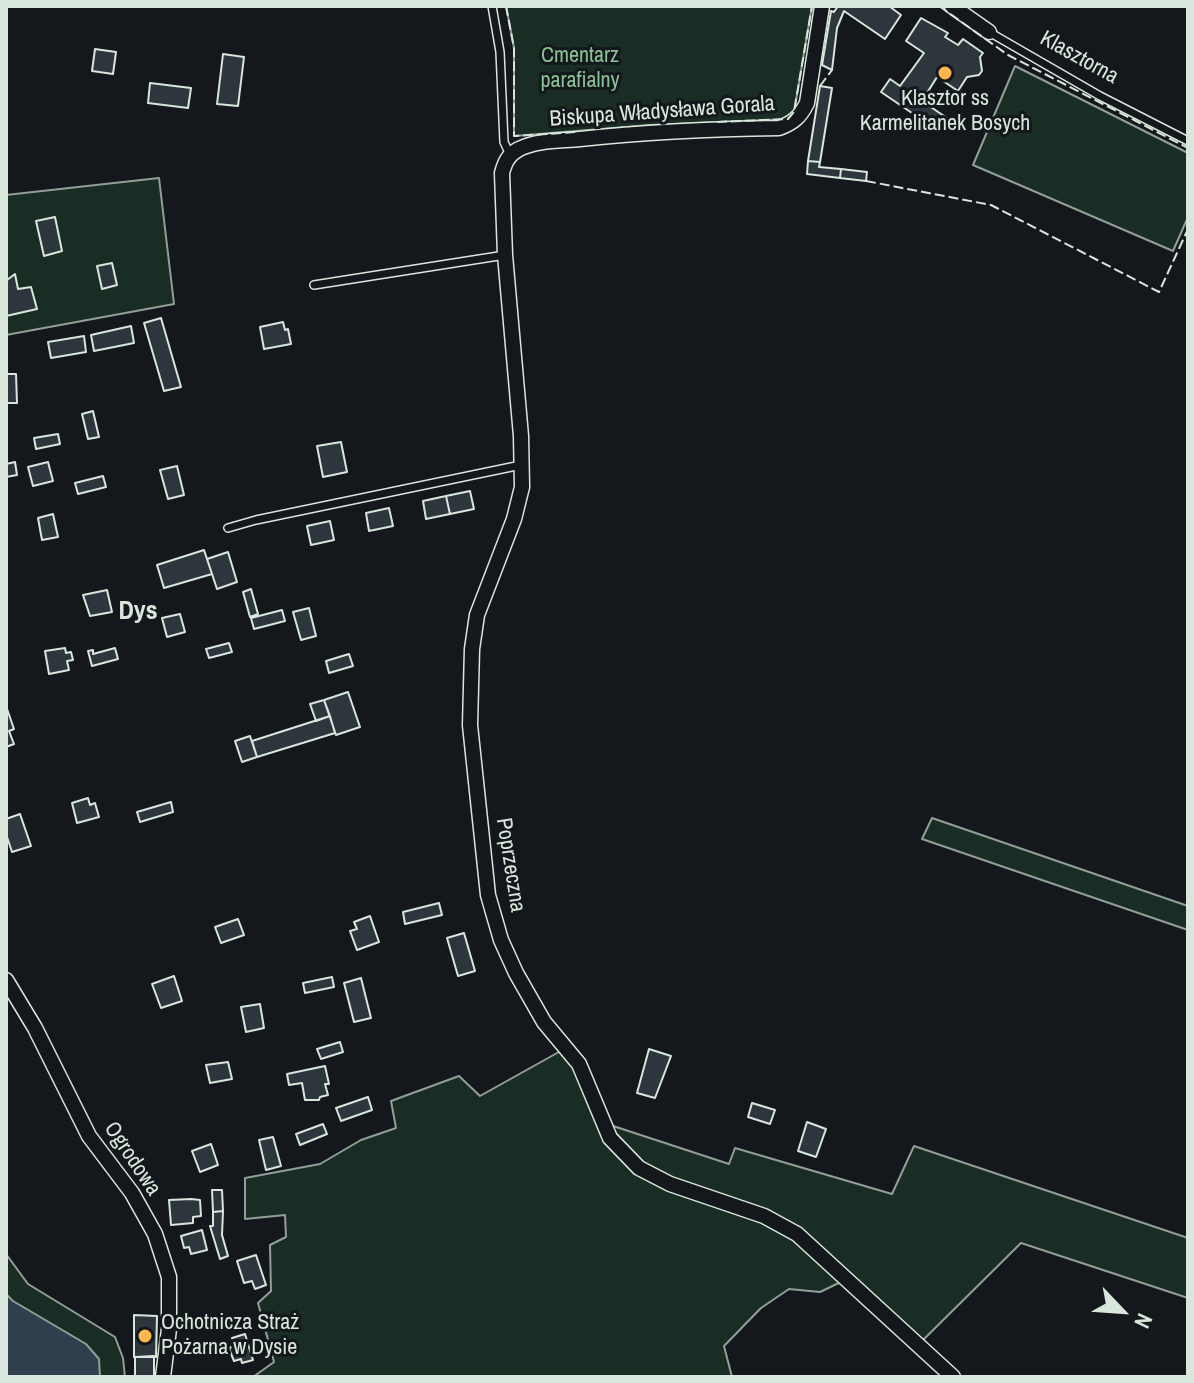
<!DOCTYPE html>
<meta charset="utf-8">
<style>
body{margin:0}
#map{position:relative;width:1194px;height:1383px;overflow:hidden;background:#14181c;font-family:"Archivo Narrow",sans-serif}
canvas{display:block}
.frame{position:absolute;inset:0;border:8px solid #d8e6dc;pointer-events:none}
.north{position:absolute;left:1082px;top:1271px;width:80px;height:80px;-webkit-text-stroke:6px #14181c;paint-order:stroke;rotate:115deg;font-size:22px;font-weight:700;line-height:32px;text-align:center;color:#d8e6dc}
.north::after{content:'';display:block;margin:auto;width:28px;height:36px;background:#d8e6dc;clip-path:polygon(50% 0,100% 100%,50% 72%,0 100%)}
</style>
<div id="map">
<canvas width="1194" height="1383"></canvas>
<div class="frame"></div>
<div class="north">N</div>
</div>
<script>
const context = document.querySelector('canvas').getContext('2d');
context.lineJoin = 'round';
function paint(path, color) { context.fillStyle = color; context.fill(path, 'evenodd'); }
function trace(path, color, width, dash) { context.strokeStyle = color; context.lineWidth = width; context.lineCap = dash ? 'butt' : 'round'; context.setLineDash(dash || []); context.stroke(path); }
function write(font, color, halo, rows, align = 'center') {
  context.font = font + ' "Archivo Narrow",sans-serif'; context.lineWidth = 6; context.setLineDash([]); context.textBaseline = 'middle'; context.strokeStyle = halo; context.fillStyle = color; for (const [text, x, y, turn = 0] of rows) {
    context.save(); context.translate(x, y); context.rotate((+turn || 0) * Math.PI / 180); context.textAlign = isNaN(turn) ? turn : align; if (halo) context.strokeText(text, 0, 0); context.fillText(text, 0, 0); context.restore();
  }
}
const green = new Path2D(`
 M506 6H812L794 112 788 119 651 125 514 136V48Z
 M1015 66 1188 153V217L1173 251 973 165Z
 M159 178 174 304 6 335V195Z
 M932 818 1188 906V930L922 839Z
 M566 1048 601 1122 729 1164 735 1148 892 1194 914 1146 1188 1238V1298L1021 1243 919 1344 845 1280 820 1292 789 1289 761 1308 724 1346 732 1377H253L274 1362 258 1303 271 1291 270 1245 286 1237 285 1215 245 1219V1178L320 1164 361 1140 396 1128 391 1101 459 1076 480 1096Z
 M6 1254 28 1284 115 1337 123 1358 125 1377H6Z`);
const water = new Path2D(`
 M6 1294 13 1301 86 1344 99 1359 100 1377H6Z`);
const building = new Path2D(`
 M838 6H889L901 15 885 39 844 11 837 28 832 70 822 65 831 11 834 12Z
 M921 18 948 33 945 37 958 45 963 39 983 53 980 57 982 71 979 75 967 77 958 91 937 77 922 101 947 118 937 130 881 92 890 79 900 86 924 53 906 41Z
 M95 49 116 52 113 74 92 71Z
 M223 54 244 57 238 106 217 104Z
 M150 83 191 88 188 108 148 103Z
 M820 86 832 88 820 162 808 161Z
 M808 161 820 162 819 167 841 169 840 178 807 174Z
 M841 169 867 172 866 181 840 178Z
 M55 217 62 251 44 256 36 221Z
 M112 263 117 285 102 289 97 266Z
 M15 274 18 289 31 287 37 309 6 316V276L7 280Z
 M161 318 181 387 164 391 144 323Z
 M283 322 285 330 288 329 291 344 264 349 260 327Z
 M131 326 134 343 94 351 91 335Z
 M84 336 86 352 51 358 48 342Z
 M6 374H16L17 403H6Z
 M93 411 99 437 88 439 82 414Z
 M58 434 60 444 36 449 34 438Z
 M341 442 347 472 323 477 317 446Z
 M15 462 17 475 6 477V464Z
 M48 462 53 481 33 486 28 467Z
 M177 466 184 495 168 499 160 470Z
 M103 476 106 487 78 494 75 483Z
 M470 491 474 509 450 514 446 496Z
 M446 496 450 514 426 519 423 501Z
 M389 508 393 526 369 531 366 513Z
 M53 514 58 537 42 540 38 518Z
 M330 521 334 540 311 545 307 526Z
 M204 550 212 574 164 588 157 565Z
 M228 552 237 582 217 589 207 559Z
 M251 589 258 614 250 617 243 592Z
 M107 590 112 612 90 616 83 595Z
 M309 608 316 636 301 640 293 612Z
 M282 610 285 621 254 629 251 618Z
 M180 614 185 632 167 637 162 618Z
 M229 643 232 652 209 658 206 649Z
 M65 648 66 653 71 652 73 660 67 661 69 670 49 674 45 651Z
 M115 648 118 659 92 666 88 651 93 650V654Z
 M349 654 353 666 329 673 326 661Z
 M348 692 360 727 336 735 324 700Z
 M324 700 330 716 316 721 310 704Z
 M6 706 14 729 9 731 14 744 6 747Z
 M330 716 335 733 257 757 252 741Z
 M250 736 257 757 242 762 235 741Z
 M88 798 90 805 95 803 99 817 77 823 72 803Z
 M171 802 173 812 140 822 137 812Z
 M20 814 31 846 12 852 6 834V819Z
 M439 903 442 915 405 924 403 912Z
 M370 916 379 942 357 950 350 931 357 929 354 922Z
 M238 919 244 935 221 943 215 927Z
 M464 933 475 971 458 976 447 938Z
 M174 976 182 1001 161 1008 152 984Z
 M332 977 334 987 305 993 303 983Z
 M361 978 371 1018 354 1022 344 983Z
 M260 1004 264 1028 246 1032 241 1007Z
 M340 1042 343 1052 321 1059 317 1049Z
 M649 1049 671 1056 655 1098 637 1093Z
 M228 1062 232 1079 210 1083 206 1065Z
 M325 1066 329 1084H325L328 1095 320 1097 319 1100H305L302 1083 289 1085 287 1074Z
 M368 1097 372 1110 341 1121 336 1108Z
 M752 1103 775 1110 770 1124 748 1117Z
 M807 1122 826 1129 816 1157 798 1151Z
 M323 1124 327 1134 300 1145 296 1134Z
 M273 1137 281 1166 266 1170 259 1140Z
 M211 1144 218 1165 200 1172 192 1151Z
 M212 1190H222L223 1211 213 1212Z
 M191 1199 200 1200 201 1216 193 1217V1223L171 1225 169 1200Z
 M223 1211 222 1235 228 1256 220 1259 210 1226H213V1212Z
 M202 1230 207 1250 191 1254 189 1247 184 1248 181 1236Z
 M256 1255 266 1285 255 1289 252 1281 244 1283 237 1261Z
 M134 1315 157 1316 156 1357H134Z
 M245 1334 253 1360 242 1363 241 1359 234 1361 229 1349 234 1344 232 1338Z
 M154 1356V1377H135V1357Z`);
const lane = new Path2D(`
 M492 6 500 52 504 142 510 155
 M989 32 1100 96 1188 141
 M314 285 505 255
 M228 528 256 520 521 465`);
const street = new Path2D(`
 M822 6 807 103C800 117 793 123 779 128 712 129 646 132 580 139 560 141 537 140 519 149 508 155 505 162 502 173L505 255 521 436 522 487 514 519 477 615 472 649 470 725 488 895 501 940 516 973 544 1022 579 1064 610 1138 639 1168 670 1184 764 1216 797 1234 953 1377
 M952 6 989 32
 M6 980 35 1028 89 1136 132 1193 155 1234 169 1277V1329L163 1377`);
const fence = new Path2D(`
 M506 6 514 48V136L577 132
 M939 6 1008 55 1188 148
 M820 86 832 70
 M717 122 788 119 794 112 812 6
 M866 181 991 205 1159 292 1188 229`);
const markers = [
 [945,73,8,"#ffb74d"],
 [145,1336,8,"#ffb74d"]
];
const parkNames = [
 ["Cmentarz",580,56],
 ["parafialny",580,81]
];
const streetNames = [
 ["Klasztorna",1079,58,29],
 ["Biskupa Władysława Gorala",662,112,-4],
 ["Poprzeczna",510,865,81],
 ["Ogrodowa",132,1159,56]
];
const poiNames = [
 ["Klasztor ss",945,99],
 ["Karmelitanek Bosych",945,124],
 ["Ochotnicza Straż",161,1323,"left"],
 ["Pożarna w Dysie",161,1348,"left"]
];
const quarterNames = [
 ["Dys",138,612]
];
paint(green, '#1a2d24');
trace(green, '#939e99', 2);
paint(water, '#2f3f4d');
trace(water, '#939e99', 2);
paint(building, '#2c363c');
trace(building, '#d8e6dc', 2);
trace(lane, '#d8e6dc', 10);
trace(street, '#d8e6dc', 17);
trace(lane, '#14181c', 7);
trace(street, '#14181c', 14);
trace(fence, '#d8e6dc', 2, [10, 4]);
for (const [x, y, r, color] of markers) { const dot = new Path2D(); dot.arc(x, y, r, 0, 2 * Math.PI); context.fillStyle = color; context.fill(dot); trace(dot, '#14181c', 3); }
write('22px', '#8ac095', '#14181c', parkNames);
write('22px', '#d8e6dc', '#14181c', streetNames);
write('22px', '#d8e6dc', '#14181c', poiNames);
write('bold 26px', '#d8e6dc', '#14181c', quarterNames);
</script>
